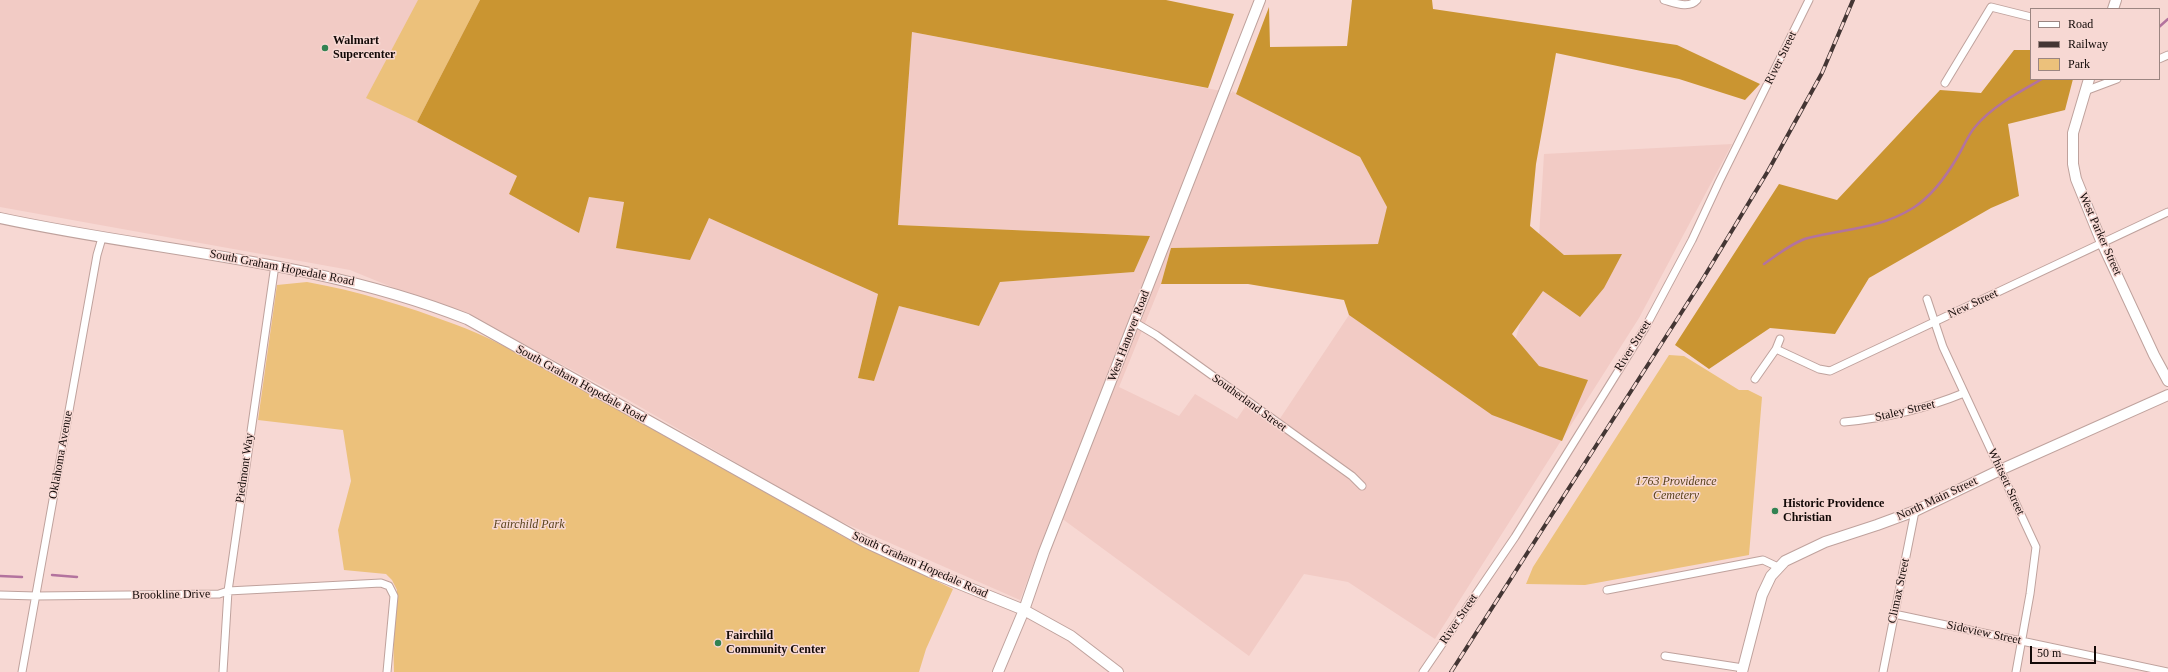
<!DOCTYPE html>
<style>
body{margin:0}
#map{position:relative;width:2168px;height:672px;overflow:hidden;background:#f7d8d3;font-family:"Times New Roman",serif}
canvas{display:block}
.legend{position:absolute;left:2030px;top:8px;width:130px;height:72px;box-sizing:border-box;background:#f7d8d3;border:1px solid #9b8581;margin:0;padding:5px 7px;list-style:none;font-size:12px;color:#120907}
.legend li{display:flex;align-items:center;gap:8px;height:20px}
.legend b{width:20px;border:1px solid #9b8581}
.scale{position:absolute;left:2030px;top:646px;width:66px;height:18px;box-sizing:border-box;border:2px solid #120907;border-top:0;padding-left:5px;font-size:12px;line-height:14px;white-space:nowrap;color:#120907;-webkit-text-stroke:3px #f7d8d3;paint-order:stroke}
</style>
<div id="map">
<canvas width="2168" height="672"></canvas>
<ul class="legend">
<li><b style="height:5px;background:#fff"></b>Road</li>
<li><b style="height:5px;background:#443634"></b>Railway</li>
<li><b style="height:11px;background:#ecc17b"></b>Park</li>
</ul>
<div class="scale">50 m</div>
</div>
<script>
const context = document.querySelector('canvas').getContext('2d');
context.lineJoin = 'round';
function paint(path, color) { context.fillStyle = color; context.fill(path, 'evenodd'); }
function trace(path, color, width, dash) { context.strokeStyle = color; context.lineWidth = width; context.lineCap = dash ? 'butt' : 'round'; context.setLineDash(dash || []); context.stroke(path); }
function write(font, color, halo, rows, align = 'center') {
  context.font = font + ' "Times New Roman",serif'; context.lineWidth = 3; context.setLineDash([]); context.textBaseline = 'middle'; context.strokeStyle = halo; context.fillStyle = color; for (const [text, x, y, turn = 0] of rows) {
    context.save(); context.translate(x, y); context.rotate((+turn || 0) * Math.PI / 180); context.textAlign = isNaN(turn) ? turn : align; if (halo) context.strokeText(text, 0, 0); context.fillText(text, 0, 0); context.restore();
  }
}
const built = new Path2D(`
 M0 0H480L417 122 517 176 509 194 579 233 589 197 624 202 616 248 709 218 878 294 858 378 873 381 899 306 979 326 1000 282 1134 272 1150 236 898 225 912 32 1232 93V91L1360 157 1391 213 1378 244 1171 248 1161 284 1119 387 1179 416 1195 394 1237 419 1247 404 1279 420 1349 315 1492 414 1537 270 1544 154 1732 144 1639 318 1435 639 1348 582 1304 574 1249 656 1053 512 1020 600 826 515 625 398 497 330 350 270 0 207Z`);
const green = new Path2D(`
 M418 0H480L417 122 366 98Z
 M307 282C358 291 406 306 454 324 484 335 514 351 543 365L844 537 953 589 926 649 919 672H394L393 632 397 590 392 580 386 574 344 570 338 530 351 481 343 430 258 420 277 285Z
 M1669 355 1684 356 1739 390H1748L1762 397 1749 555 1585 585 1526 584 1533 567Z`);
const forest = new Path2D(`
 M480 0H1166L1234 14 1208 88 912 32 898 225 1150 236 1134 272 1000 282 979 326 899 306 874 381 858 378 878 294 709 218 690 260 616 248 624 202 589 197 579 233 509 194 517 176 417 122Z
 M1352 0H1432L1433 9 1677 45 1760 84 1745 100 1679 79 1556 53 1536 164 1530 226 1564 255 1622 254 1604 288 1580 317 1543 291 1512 334 1539 366 1588 380 1562 441 1492 415 1349 315 1344 300 1248 284H1161L1171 248 1378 244 1387 207 1360 157 1236 94 1269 7 1270 47 1347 46Z
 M2014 50H2031V79H2073L2065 110 2008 124 2019 196 1991 208 1869 278 1835 334 1770 328 1709 369 1675 345 1779 184 1837 200 1940 90 1981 93Z`);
const stream = new Path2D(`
 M2159 27 2168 19
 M1764 264C1777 255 1793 242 1808 238 1846 228 1877 230 1913 208 1932 196 1947 175 1958 156 1964 146 1968 135 1975 127 1991 107 2019 92 2042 79
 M52 575 77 577
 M0 576 22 577`);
const street = new Path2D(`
 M1664 0C1675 3 1689 9 1697 0
 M2159 59 2168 55
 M1945 83 1991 7 2031 17
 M2085 91 2117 79
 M1927 299 1943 347 2036 547 2030 594 2016 672
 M1134 322 1156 335 1352 476 1362 486
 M1776 349 1819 369 1830 371 2168 212
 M1755 379 1776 349 1780 339
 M1844 422C1887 418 1925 409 1964 393
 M1607 590 1763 560 1778 567
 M0 595 36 596 219 594 228 591 381 583 389 586 394 596 387 672
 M1894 614 2168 672
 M1665 656 1743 668
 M22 672 97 255 102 238
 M223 672 228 591 275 265
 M1423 672 1515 537 1645 328 1692 240 1719 182 1809 0
 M1883 672 1915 511`);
const secondary = new Path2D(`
 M2113 9 2116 0
 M2089 79 2073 133V164L2076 179 2102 243 2154 355 2168 381
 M0 218C157 252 316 259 467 319L865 542 930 572 1024 610 1071 636 1118 672
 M998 672 1024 610 1044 552 1260 0
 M1742 672 1762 595 1771 576 1785 561 1825 542 1877 525 1915 511 2000 470 2168 395`);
const rail = new Path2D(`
 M1451 672 1701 282 1768 171 1822 73 1853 0`);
const markers = [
 [325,48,4,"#328252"],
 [1775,511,4,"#328252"],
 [718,643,4,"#328252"]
];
const poiNames = [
 ["Walmart",333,41],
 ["Supercenter",333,55],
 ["Historic Providence",1783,504],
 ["Christian",1783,518],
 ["Fairchild",726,636],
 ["Community Center",726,650]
];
const streetNames = [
 ["River Street",1781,58,-64],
 ["West Parker Street",2100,234,66],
 ["South Graham Hopedale Road",282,268,11],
 ["New Street",1973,304,-25],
 ["West Hanover Road",1129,336,-69],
 ["River Street",1633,346,-58],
 ["South Graham Hopedale Road",581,384,29],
 ["Southerland Street",1249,403,36],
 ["Staley Street",1905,411,-13],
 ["Oklahoma Avenue",61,455,-80],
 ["Piedmont Way",245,468,-82],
 ["Whitsett Street",2006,482,65],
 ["North Main Street",1937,499,-25],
 ["South Graham Hopedale Road",920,565,24],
 ["Climax Street",1899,591,-78],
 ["Brookline Drive",171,595,-1],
 ["River Street",1459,619,-56],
 ["Sideview Street",1984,633,12]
];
const parkNames = [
 ["1763 Providence",1676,482],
 ["Cemetery",1676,496],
 ["Fairchild Park",529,525]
];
paint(built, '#f2cbc5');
paint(green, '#ecc17b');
paint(forest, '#ca9531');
trace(stream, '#b3739e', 2.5);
trace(street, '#bfa29d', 9);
trace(secondary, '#bfa29d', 12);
trace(street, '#fff', 7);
trace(secondary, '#fff', 10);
trace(rail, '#443634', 4);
trace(rail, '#f7d8d3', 2.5, [8]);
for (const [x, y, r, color] of markers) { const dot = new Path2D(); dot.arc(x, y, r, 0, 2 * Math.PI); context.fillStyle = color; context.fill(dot); trace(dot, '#f7d8d3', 1.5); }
write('bold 12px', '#120907', '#f7d8d3', poiNames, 'left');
write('12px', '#120907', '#f7d8d3', streetNames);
write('italic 12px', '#59421b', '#f7d8d3', parkNames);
</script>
